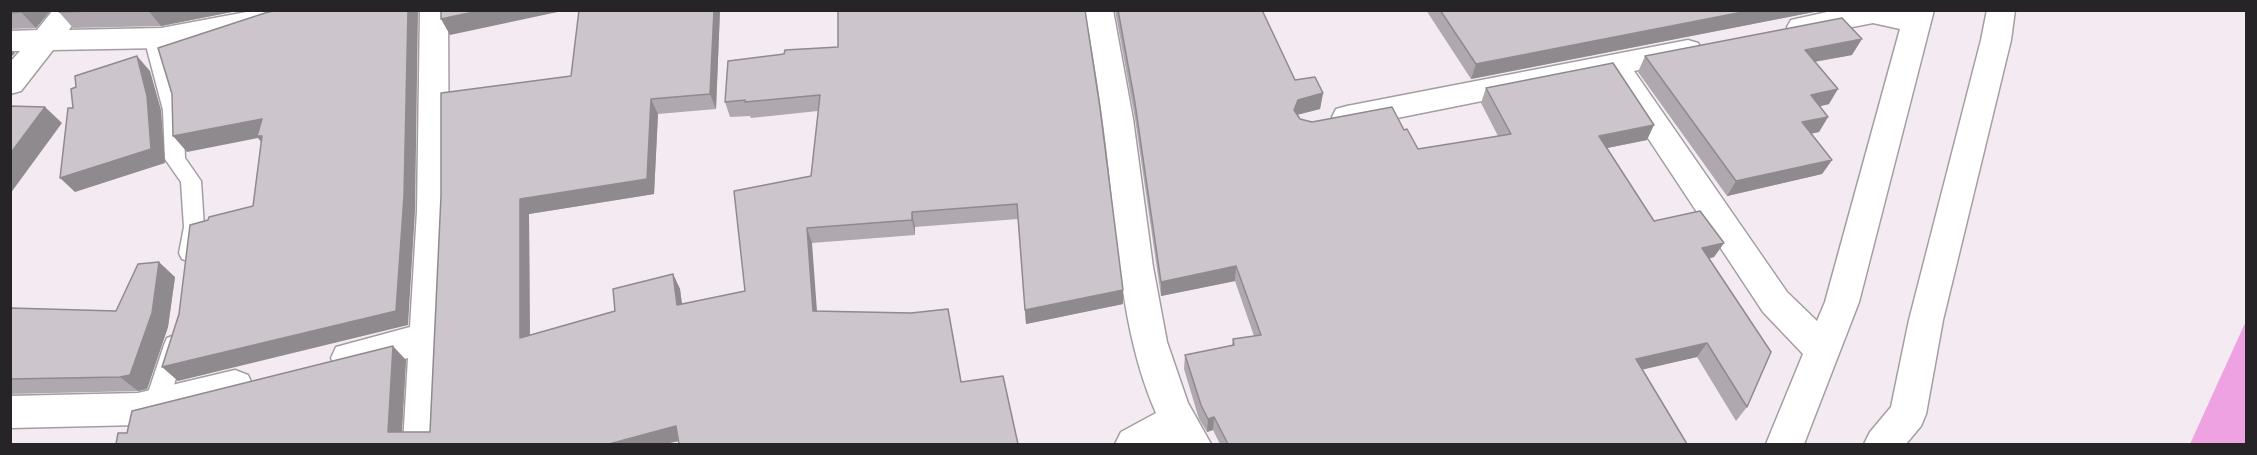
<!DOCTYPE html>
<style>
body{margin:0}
#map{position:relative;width:2257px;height:455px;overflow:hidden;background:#f3ebf1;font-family:"Alegreya Sans",sans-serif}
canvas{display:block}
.frame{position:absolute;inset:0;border:12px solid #262426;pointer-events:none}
</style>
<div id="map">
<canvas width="2257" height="455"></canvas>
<div class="frame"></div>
</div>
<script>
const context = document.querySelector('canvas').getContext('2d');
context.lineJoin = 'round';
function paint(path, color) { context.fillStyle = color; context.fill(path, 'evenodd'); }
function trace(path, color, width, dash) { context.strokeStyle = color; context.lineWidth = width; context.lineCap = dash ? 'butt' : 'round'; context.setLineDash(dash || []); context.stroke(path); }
const water = new Path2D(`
 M2246 312V444H2190L2246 321Z`);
const lane = new Path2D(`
 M153 32 160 33 162 38 183 110 185 158 201 181 204 227 198 259 190 262 182 259 179 253 184 227 181 182 165 159 163 110 144 38 146 33Z
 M175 335 183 338 186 345 168 405 164 412 156 415 148 412 144 405 164 345 167 338Z`);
const street = new Path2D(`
 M53 10H83L69 30 161 28 257 10H326L322 17 312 20 161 48 53 50 21 91 10 94V62L20 51H10V31L37 30Z
 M420 10H448L449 211 441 444H403L408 358 349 373 336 369 331 358 336 347 410 327 417 211Z
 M1085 10H1113L1133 119 1153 267 1167 342 1188 403 1211 444H1115L1121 432 1156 413C1125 342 1120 267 1111 191 1105 131 1096 70 1085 10Z
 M1836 10H1934L1859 302 1804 444H1766L1803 354 1763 312 1607 76 1347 128 1336 125 1332 117 1336 109 1347 106 1688 40 1698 43 1703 50 1698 57 1634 71 1787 292 1817 321 1825 302 1900 29 1873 23 1801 37 1791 34 1787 27 1791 20Z
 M1987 10H2015L2011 40 1943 320 1926 414 1921 426 1906 444H1864L1870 432 1891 407 1909 320 1981 40Z
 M235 370 248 375 253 386 248 397 235 402 138 425 10 428V396L138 393Z`);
const wall = new Path2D(`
 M10 10H51L36 28 10 29Z
 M60 10H242L161 26 73 28 59 12Z
 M579 10H720L716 109 658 114 654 194 529 214 530 335 615 311 673 274 680 289 682 304 745 291 811 176 818 111 751 118 750 116 730 117 725 102 838 47V10L1123 304 1026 324 1018 219 915 227V235L812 243 678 441 665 444H116L127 433 406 360 402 432H430L571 76Z
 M1115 10H1262L1295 80 1323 93 1320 109 1297 115 1300 119 1312 122 1404 130 1418 149 1498 136 1481 103 1486 88 1647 140 1607 148 1654 221 1724 243 1714 257 1709 259 1747 407 1736 421 1697 357 1642 369 1687 444H1220L1213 430 1207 432 1199 419 1184 369 1185 355 1232 345 1233 339 1254 336 1235 281 1161 296 1135 119Z
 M1426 10H1815L1814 12 1471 79Z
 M1852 55 1815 62 1829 104 1820 106 1828 117 1819 132 1811 134 1832 160 1822 174 1727 196 1638 72 1645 56Z
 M175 277 168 327 147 389 138 391 10 394V308L116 311Z`);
const shadedWall = new Path2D(`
 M22 10H51L36 28 21 12Z
 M148 10H242L161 26Z
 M408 10H418L415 211 408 325 178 381 162 367Z
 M483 10H567L450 35 441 19Z
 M714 10H720L716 109 710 94Z
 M1753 10H1815L1814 12 1471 79 1476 64Z
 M1862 39 1852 55 1795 65 1805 50Z
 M10 49 15 53 10 58Z
 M137 56 150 71 161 110 165 163 75 192 60 178Z
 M1838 89 1829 104 1801 111 1811 95Z
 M1323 93 1320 109 1296 115 1294 110 1298 100Z
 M651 99 658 114 654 194 529 214 530 352 520 338V199Z
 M45 107 62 123 10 194V154Z
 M1828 117 1819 132 1792 137 1802 122Z
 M262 119 269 152 258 138 187 152 173 136Z
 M1654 125 1647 140 1592 151 1599 136Z
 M1832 160 1822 174 1727 196 1736 181Z
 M912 212 915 227V235L912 220Z
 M807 228 812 243 818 325 813 311Z
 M1724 243 1714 257 1693 262 1702 248Z
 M159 262 175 277 168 327 147 389 138 391 120 377Z
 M1236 266 1235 281 1161 296V282Z
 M673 274 680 289 684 320 677 305Z
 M1123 290V304L1026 324 1025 310Z
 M1707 343 1697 357 1628 373 1636 359Z
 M393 346 406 360 401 444 388 432Z
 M1214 417 1213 430 1207 432 1208 419Z
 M676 426 684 440 665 444H609Z`);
const building = new Path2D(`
 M10 10H22L21 12 10 13Z
 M60 10H127L59 12Z
 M278 10H408L404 196 396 311 162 367 179 314 190 225 208 220 209 217 253 206 262 136H257L262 119 173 136 172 94 158 48 265 13Z
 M441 10H483L441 19Z
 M579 10H714L710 94 651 99 647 179 520 199V338L615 311 613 289 673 274 677 305 745 291 734 191 811 176 820 95 745 102V100L725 102 728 61 784 54 785 50 838 47V10H1085L1100 108 1123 290 1025 310 1017 204 912 212V220L807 228 813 311 911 313 948 309 961 382 1003 376 1018 444H679L676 426 609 444H116L118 433H127L132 411 393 346 388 432H430L441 196V93L571 76Z
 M1118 10H1262L1295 80 1315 77 1323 93 1298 100 1294 110 1300 119 1312 122 1392 107 1404 130 1407 129 1418 149 1511 134 1486 88 1613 63 1654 125 1599 136 1654 221 1700 211 1724 243 1702 248 1771 352 1747 407 1707 343 1636 359 1687 444H1228L1214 417 1208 419 1201 405 1185 355 1234 345 1233 339 1261 335 1236 266 1161 282 1135 103Z
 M1440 10H1753L1476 64Z
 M1842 18 1862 39 1805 50 1838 89 1811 95 1828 117 1802 122 1832 160 1736 181 1645 56Z
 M137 56 147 96 151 149 60 178 68 108H73L71 89 76 87 75 76Z
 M10 106 45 107 10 154Z
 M159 262 152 313 130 375 120 377 10 379V308L116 311 138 264Z`);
paint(water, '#eea2e2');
trace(lane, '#a49da2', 3);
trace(street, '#a49da2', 3);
paint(lane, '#fff');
paint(street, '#fff');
paint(wall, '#afa9af');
paint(shadedWall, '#8f8a8e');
paint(building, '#ccc5cb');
trace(building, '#8f8a8e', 1.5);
</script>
